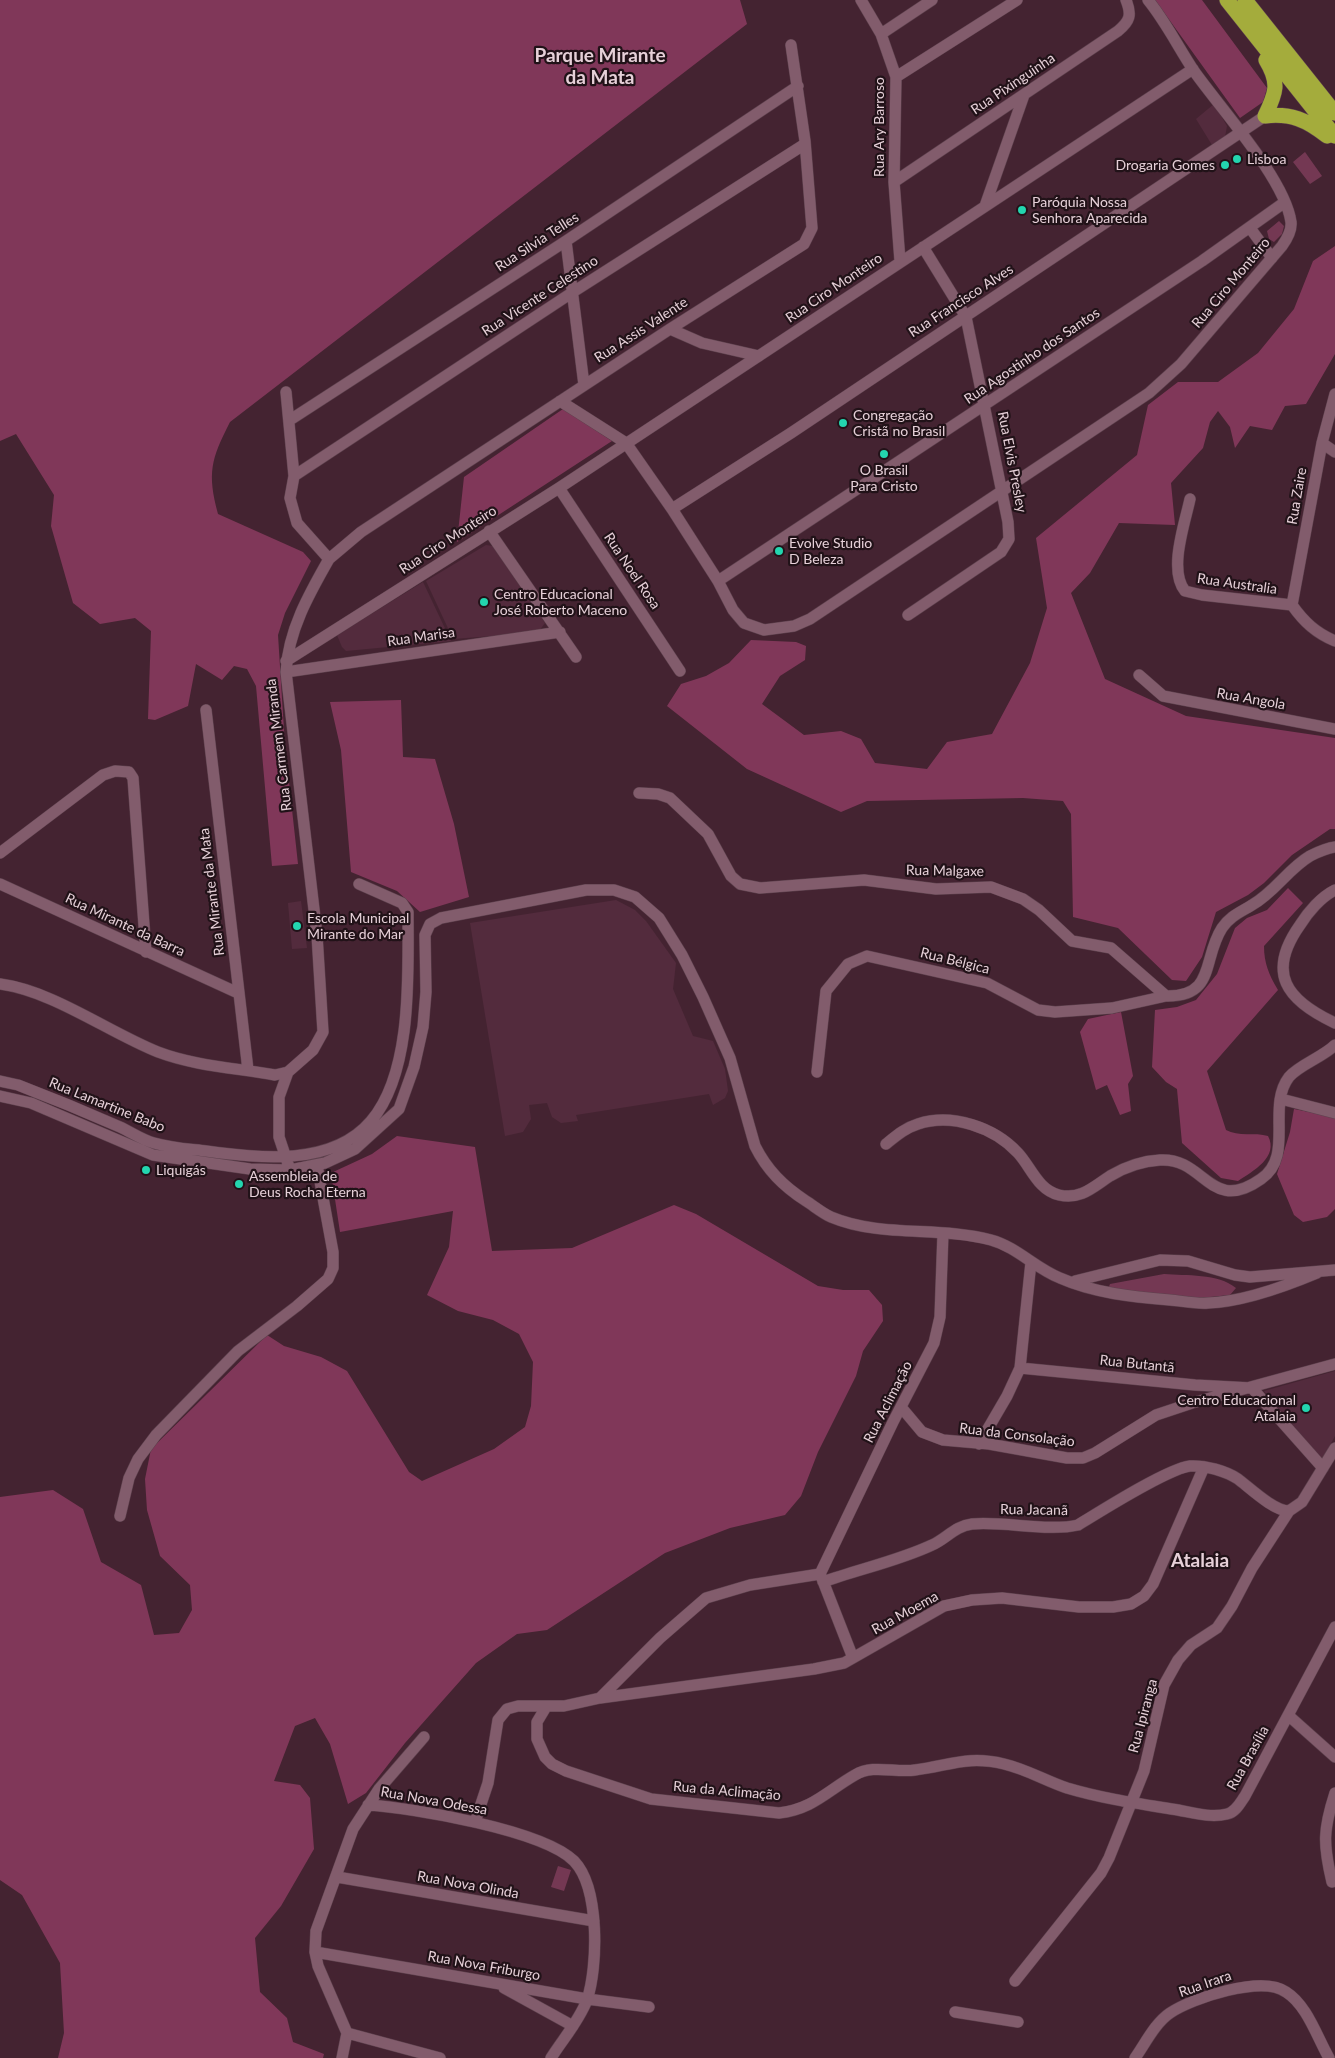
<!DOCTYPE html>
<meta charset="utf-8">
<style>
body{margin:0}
canvas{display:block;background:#442331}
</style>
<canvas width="1335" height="2058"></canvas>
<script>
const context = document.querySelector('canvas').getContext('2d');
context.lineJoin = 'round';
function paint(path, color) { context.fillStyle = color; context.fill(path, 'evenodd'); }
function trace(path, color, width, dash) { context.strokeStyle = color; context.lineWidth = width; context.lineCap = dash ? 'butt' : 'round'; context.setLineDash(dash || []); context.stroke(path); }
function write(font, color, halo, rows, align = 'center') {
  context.font = font + ' Lato,sans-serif'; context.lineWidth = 4.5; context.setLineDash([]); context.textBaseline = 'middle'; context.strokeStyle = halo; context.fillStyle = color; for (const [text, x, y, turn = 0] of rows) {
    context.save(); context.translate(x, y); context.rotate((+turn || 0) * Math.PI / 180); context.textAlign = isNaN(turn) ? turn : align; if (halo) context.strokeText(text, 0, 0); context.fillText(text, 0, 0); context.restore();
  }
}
const built = new Path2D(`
 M1214 104 1227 126 1225 137 1212 145 1196 119Z
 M486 545 493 546 545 623 539 631 532 633 453 639 426 581Z
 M423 582 451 641 346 651 342 647 337 635Z
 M616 900 635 910 646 921 676 963 673 989 693 1036 713 1041 725 1069 728 1091 725 1098 713 1105 709 1094 576 1115 578 1121 561 1123 552 1117 547 1103 529 1105 531 1119 523 1132 505 1136 470 923Z
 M301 901 307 948 292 949 288 903Z
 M1335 1371V1436L1322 1460 1264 1391Z`);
const green = new Path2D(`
 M1305 152 1322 176 1310 184 1293 162Z
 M1279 221 1284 226 1282 234 1274 242 1269 239 1267 231Z
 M1164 1274C1186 1276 1218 1273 1236 1288L1230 1295 1201 1298 1108 1289 1110 1284Z
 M558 1866 571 1870 564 1891 551 1887Z`);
const forest = new Path2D(`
 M0 0H740L747 24 230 422C211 459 207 473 218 514L303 552 311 561 285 613 278 635 285 746 298 864 272 866 256 686 247 669 234 666 222 680 196 664 188 706 155 720 148 719 151 631 135 618 100 624 73 603 51 526 54 495 16 434 0 441Z
 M1155 0H1202L1267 88 1263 102 1240 118Z
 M1335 246V354L1306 404 1285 406 1272 430 1250 426 1235 448 1230 427 1218 411 1210 422 1203 448 1171 483 1175 525 1119 523 1090 573 1071 593 1105 679 1186 716 1335 738V829H1330L1292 855 1264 883 1248 895 1216 912 1202 957 1186 981 1172 980 1118 928 1073 917 1071 814 1063 801 1023 798 867 801 841 812 747 769 667 706 681 684 706 676 729 663 751 640 796 642 806 646 805 660 780 676 762 704 804 735 841 731 861 739 875 763 927 769 947 742 992 734 1030 663 1047 608 1036 538 1137 455 1148 405 1178 382H1218L1258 353 1294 309 1313 261Z
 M563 409 612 441 457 542 464 477Z
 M401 700 403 757 435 759 454 824 469 897 420 912 397 891 351 872 341 750 330 702Z
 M1288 888 1303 903 1264 946C1264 963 1269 975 1278 990L1207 1071 1226 1130C1238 1137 1255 1132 1268 1136 1279 1157 1253 1171 1238 1181L1221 1178 1182 1143 1177 1089 1166 1082 1152 1067 1155 1010 1177 1007 1196 1000 1217 974 1235 928 1247 918 1267 910Z
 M1121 1012 1133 1076 1128 1084 1131 1111 1120 1115 1107 1085 1096 1090 1080 1032 1088 1019Z
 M1294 1109 1335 1117V1209L1327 1217 1303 1222 1294 1215 1277 1174 1290 1132Z
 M397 1136 475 1147 492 1251 572 1248 674 1205 696 1214 818 1286 843 1290H869L882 1305 883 1321 863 1351 856 1376 818 1452 801 1496 785 1515 730 1528 665 1553 547 1630 517 1634 476 1663 405 1743 366 1793 348 1804 330 1744 315 1718 295 1726 274 1781 300 1785 310 1798 314 1849 281 1906 255 1938 260 1992 287 2018 293 2042 324 2054 323 2058H58L64 2033 60 1963 22 1895 0 1880V1497L53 1490 83 1509 101 1562 141 1585 154 1635 179 1633 192 1610 190 1585 160 1556 147 1510 145 1479 151 1449 267 1335 284 1346 321 1357 347 1371 409 1472 422 1481 494 1449 525 1427 531 1406 533 1362 519 1334 493 1320 458 1311 427 1295 449 1247 453 1211 340 1232 331 1173 372 1154Z`);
const minor = new Path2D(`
 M861 0 881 34 896 77 894 182 900 261
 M881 34 932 0
 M896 77 1017 0
 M894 182 1118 31C1130 21 1132 15 1126 0
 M985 206 1024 95
 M1250 228 1272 258
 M566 241 584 385
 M670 329 702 343 759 356
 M286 392 294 476 290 498 297 523 329 559C309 594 288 631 286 672L317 935 323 1032 313 1050 288 1072 279 1097V1137L290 1170
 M560 401 626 443 672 509 718 581 733 610 744 623 764 630 794 626 810 619 1149 393 1181 364 1282 246C1287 239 1292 231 1291 222 1285 179 1220 108 1194 71 1178 47 1166 22 1148 0
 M290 420 566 241 798 86
 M1322 443 1335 452
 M294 476 573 292 805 144
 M559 488 680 671
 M1190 499C1185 523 1168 570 1185 591L1202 595 1292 605C1304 622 1316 633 1335 641
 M672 509 791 433 1265 116
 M489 531 576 657
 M329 559 361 532 670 329 804 244 812 228 805 141 791 45
 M718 581 1202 261 1285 202
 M1292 605 1322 443 1335 394
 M908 615 1001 552 1009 539 1008 522 966 317 923 247
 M286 661 559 488 1193 69
 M286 672 560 632
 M1139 675 1163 696 1335 729
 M206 710 248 1070
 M639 793 658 794 670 798 708 834 731 876 740 884 760 888 864 880 936 889 991 887 1023 899 1039 910 1072 941 1111 948 1166 996C1216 997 1202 959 1222 928 1230 916 1241 912 1252 905 1275 892 1288 869 1310 856 1318 852 1326 848 1335 847
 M0 853 103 775 115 771 129 772 133 778 146 952
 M0 884 238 993
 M1335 890C1321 897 1308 912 1300 925 1266 973 1286 1000 1335 1023
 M0 984C53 991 108 1032 158 1052 195 1066 236 1068 275 1075L288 1072
 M817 1072 826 991 848 964 867 956 987 983 1038 1010 1055 1012 1112 1008 1166 996
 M0 1081 18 1085C52 1098 86 1112 120 1127 131 1132 142 1140 154 1143 171 1148 189 1149 206 1151 260 1158 332 1167 371 1121 413 1072 408 972 408 912L402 903 359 884
 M0 1096 31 1103 153 1155 250 1169 290 1170 325 1163 355 1149 399 1109 414 1067 423 1027 426 992 425 935 430 924 441 918 586 890H614L635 897 659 918 682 955 703 997 730 1058 755 1146C767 1170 783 1186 806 1201 814 1206 822 1213 831 1217 881 1238 939 1226 991 1240 1017 1247 1035 1268 1060 1278 1094 1293 1133 1297 1170 1300 1182 1301 1196 1304 1208 1303 1241 1302 1286 1286 1317 1273
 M1281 1099 1335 1113
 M886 1144C896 1136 905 1128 918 1124 952 1113 994 1127 1018 1153 1031 1167 1038 1190 1059 1195 1081 1200 1093 1187 1110 1176 1125 1167 1142 1161 1160 1160 1205 1157 1210 1215 1261 1179 1295 1156 1266 1107 1289 1077 1299 1065 1323 1057 1335 1045
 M1075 1281 1160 1260 1188 1261 1235 1275 1250 1277 1335 1270
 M1020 1368 1195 1385 1252 1388 1323 1468
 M901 1407 922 1432 943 1440 989 1444 1067 1458H1083L1095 1453 1156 1415 1192 1403 1335 1364
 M979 1444 1007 1396 1020 1368 1031 1262
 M120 1516 129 1478 138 1459 156 1435 238 1351 297 1306 328 1279 333 1268V1252L317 1165
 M820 1574 893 1422 934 1343 940 1317 943 1233
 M821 1576 853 1658
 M823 1582C859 1569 898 1561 932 1545 946 1539 955 1526 972 1524 1005 1521 1048 1532 1078 1525 1101 1511 1167 1469 1190 1466 1205 1465 1226 1471 1238 1479 1251 1489 1274 1511 1289 1511
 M600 1698 660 1638 706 1598 750 1585 820 1574
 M546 1707 537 1722V1739L545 1757 552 1764 566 1771 651 1799 779 1813C813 1809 827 1791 855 1775 873 1764 895 1773 915 1770 949 1766 967 1755 1004 1764 1026 1769 1046 1781 1067 1788 1104 1799 1141 1804 1178 1810 1194 1813 1211 1818 1227 1814 1236 1812 1240 1803 1245 1796L1335 1627
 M1289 1716 1335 1757
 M368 1805C413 1808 543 1830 574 1861 600 1888 598 1967 587 2000 579 2021 563 2039 551 2058
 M475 1822 488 1783 498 1720 507 1709 518 1706H564L600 1698 814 1669 844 1663 944 1606 972 1600 1002 1598 1079 1607H1113L1131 1604 1144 1596 1153 1584 1204 1467
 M337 1877 594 1921
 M1332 1882C1323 1844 1323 1830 1335 1793
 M315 1952 587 1999 649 2007
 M1015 1981 1101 1873 1109 1858 1144 1771 1164 1685 1178 1660 1191 1645 1217 1628 1232 1606 1252 1568 1289 1511 1302 1502 1335 1448
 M504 1988 573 2026
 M955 2012 1018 2022
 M347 2033 440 2058
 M342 2058 347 2033 318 1966 315 1952 316 1931 353 1829 379 1789 424 1737
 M1135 2058C1145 2044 1155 2023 1170 2013 1192 1998 1262 1975 1286 1992 1307 2005 1317 2037 1329 2058`);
const highway = new Path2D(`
 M1227 0 1335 136
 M1245 0 1335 113
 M1265 116C1276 93 1280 83 1266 60
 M1265 116C1291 113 1307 120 1327 136`);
const markers = [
 [1237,159,5,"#23d5af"],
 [1225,165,5,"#23d5af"],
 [1022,210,5,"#23d5af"],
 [843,423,5,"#23d5af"],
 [884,454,5,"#23d5af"],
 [779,551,5,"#23d5af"],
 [484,602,5,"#23d5af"],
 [297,926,5,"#23d5af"],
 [146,1170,5,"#23d5af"],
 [239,1184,5,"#23d5af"],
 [1306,1408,5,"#23d5af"]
];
const streetNames = [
 ["Rua Pixinguinha",1013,84,-34],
 ["Rua Ary Barroso",879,127,-90],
 ["Rua Silvia Telles",537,242,-33],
 ["Rua Ciro Monteiro",1231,283,-50],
 ["Rua Ciro Monteiro",834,288,-34],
 ["Rua Vicente Celestino",540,296,-33],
 ["Rua Francisco Alves",961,301,-33],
 ["Rua Assis Valente",641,330,-33],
 ["Rua Agostinho dos Santos",1032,356,-34],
 ["Rua Elvis Presley",1012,462,79],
 ["Rua Zaire",1297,496,-80],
 ["Rua Ciro Monteiro",448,540,-33],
 ["Rua Noel Rosa",632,571,56],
 ["Rua Australia",1237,584,8],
 ["Rua Marisa",421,637,-8],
 ["Rua Angola",1251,699,10],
 ["Rua Carmem Miranda",279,745,-97],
 ["Rua Malgaxe",945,871,1],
 ["Rua Mirante da Mata",212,892,-97],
 ["Rua Mirante da Barra",125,925,25],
 ["Rua Bélgica",955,961,14],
 ["Rua Lamartine Babo",107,1105,22],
 ["Rua Butantã",1137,1364,6],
 ["Rua Aclimação",888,1402,-63],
 ["Rua da Consolação",1017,1435,7],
 ["Rua Jacanã",1034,1510,1],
 ["Rua Moema",905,1613,-29],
 ["Rua Ipiranga",1143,1716,-75],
 ["Rua Brasília",1248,1758,-61],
 ["Rua da Aclimação",727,1791,5],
 ["Rua Nova Odessa",434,1801,10],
 ["Rua Nova Olinda",468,1885,10],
 ["Rua Nova Friburgo",484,1966,10],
 ["Rua Irara",1205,1984,-19]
];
const poiNames = [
 ["Lisboa",1247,159],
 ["Drogaria Gomes",1215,165,"right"],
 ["Paróquia Nossa",1032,202],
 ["Senhora Aparecida",1032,218],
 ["Congregação",853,415],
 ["Cristã no Brasil",853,431],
 ["O Brasil",884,470,"center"],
 ["Para Cristo",884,486,"center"],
 ["Evolve Studio",789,543],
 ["D Beleza",789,559],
 ["Centro Educacional",494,594],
 ["José Roberto Maceno",494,610],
 ["Escola Municipal",307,918],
 ["Mirante do Mar",307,934],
 ["Liquigás",156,1170],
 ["Assembleia de",249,1176],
 ["Deus Rocha Eterna",249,1192],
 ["Centro Educacional",1296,1400,"right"],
 ["Atalaia",1296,1416,"right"]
];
const districtNames = [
 ["Parque Mirante",600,56],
 ["da Mata",600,78],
 ["Atalaia",1200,1561]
];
paint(built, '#532b3d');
paint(green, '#743853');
paint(forest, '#803759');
trace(minor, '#5e424e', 12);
trace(highway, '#5e424e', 16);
trace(minor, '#825c6c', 11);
trace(highway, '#a4ac3c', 15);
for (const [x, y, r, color] of markers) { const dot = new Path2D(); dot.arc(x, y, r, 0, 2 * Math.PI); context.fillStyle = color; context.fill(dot); trace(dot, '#211218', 2); }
write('14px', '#e6d0d8', '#211218', streetNames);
write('14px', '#e6d0d8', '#211218', poiNames, 'left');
write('bold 19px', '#e6d0d8', '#211218', districtNames);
</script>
